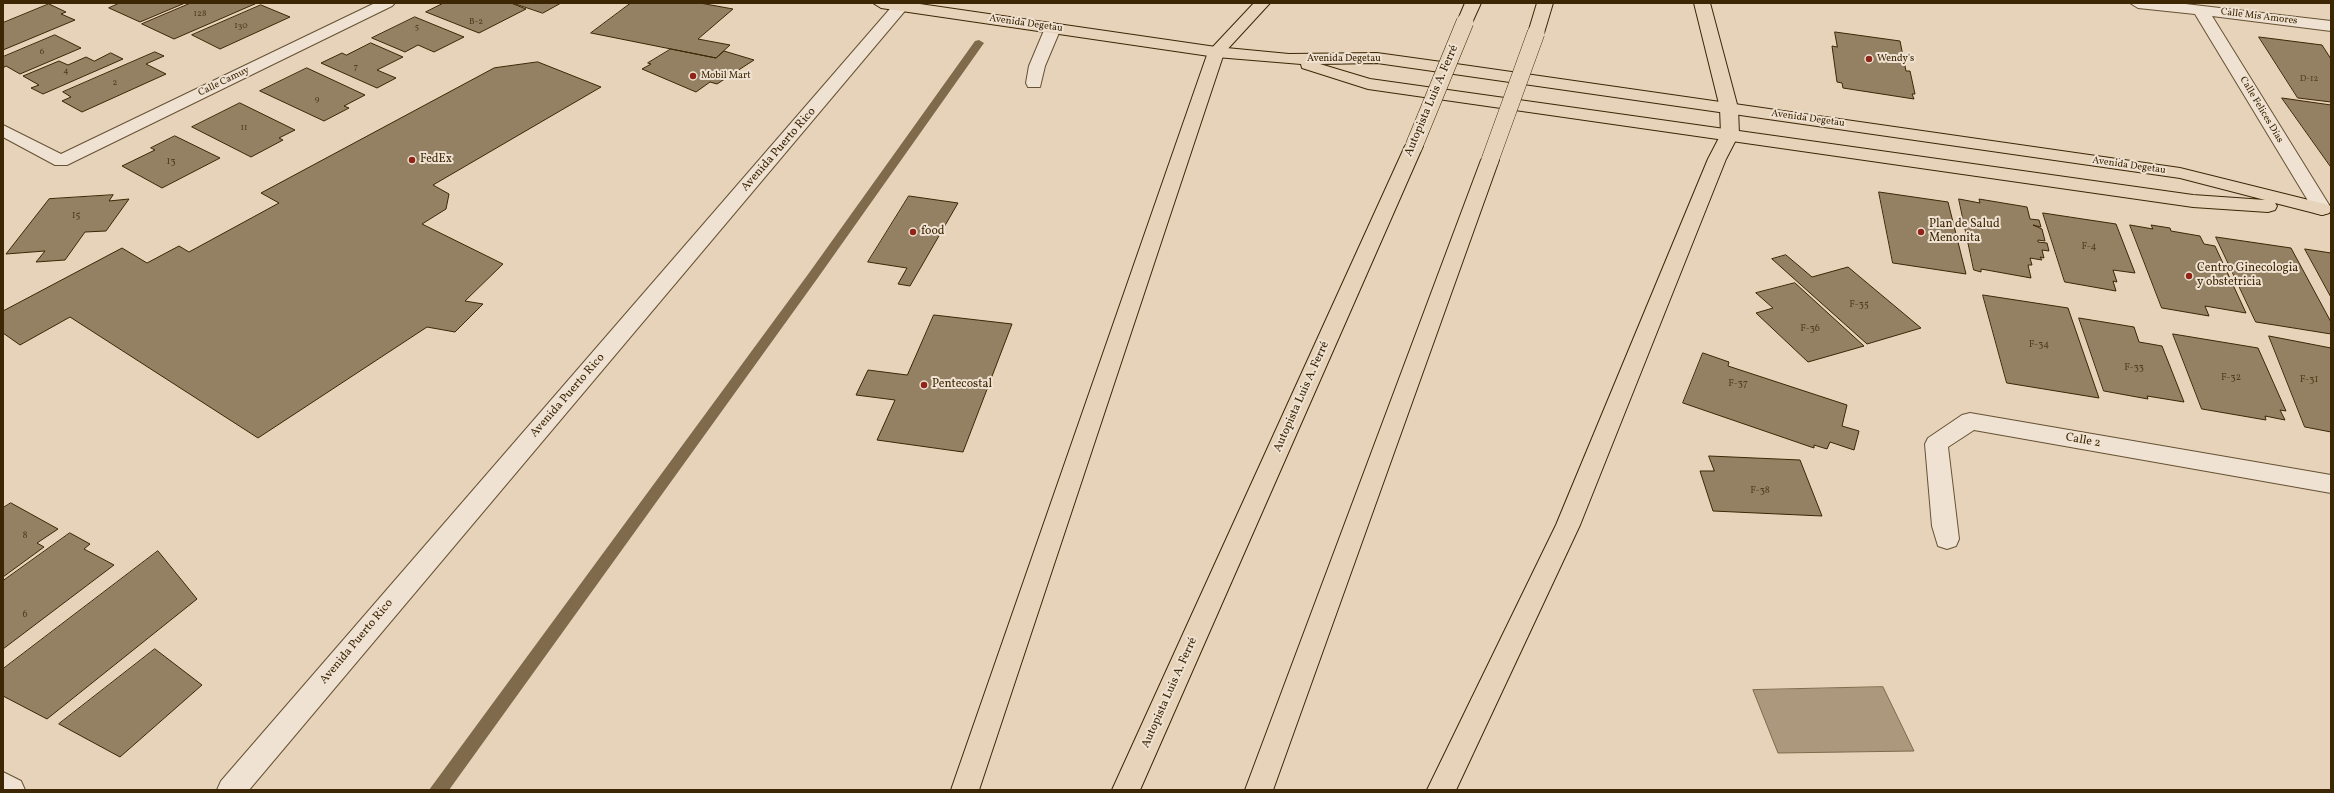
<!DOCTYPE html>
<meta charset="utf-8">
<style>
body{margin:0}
#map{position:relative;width:2334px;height:793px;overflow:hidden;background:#e6d3ba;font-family:Vollkorn,serif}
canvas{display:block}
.frame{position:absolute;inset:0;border:4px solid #3c2604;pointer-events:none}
</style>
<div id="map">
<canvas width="2334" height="793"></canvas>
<div class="frame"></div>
</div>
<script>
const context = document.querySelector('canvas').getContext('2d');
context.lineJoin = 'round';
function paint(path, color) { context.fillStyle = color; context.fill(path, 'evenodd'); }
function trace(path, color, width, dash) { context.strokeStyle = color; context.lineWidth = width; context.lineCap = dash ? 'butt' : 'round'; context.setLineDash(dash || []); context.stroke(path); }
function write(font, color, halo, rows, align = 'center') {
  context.font = font + ' Vollkorn,serif'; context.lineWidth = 4; context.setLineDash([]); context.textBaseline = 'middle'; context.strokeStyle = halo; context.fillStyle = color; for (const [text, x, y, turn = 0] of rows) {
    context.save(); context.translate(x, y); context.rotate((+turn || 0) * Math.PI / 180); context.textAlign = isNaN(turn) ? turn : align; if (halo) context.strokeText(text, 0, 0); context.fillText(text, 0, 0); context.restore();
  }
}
const water = new Path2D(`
 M1883 687 1914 751 1778 753 1753 690Z`);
const stream = new Path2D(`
 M979 40 984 43 817 279 449 790H429L809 273 975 41Z`);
const building = new Path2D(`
 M120 3H185L140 22 109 8Z
 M191 3H257L174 39 142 24Z
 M444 3H511L526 9 479 33 426 12Z
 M513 3H561L543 13Z
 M631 3H700L733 9 698 39 730 45 716 58 591 33Z
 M49 4 66 12 61 14 75 20 3 50V23Z
 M261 5 290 17 220 49 192 35Z
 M415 17 464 37 434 52 418 45 405 52 372 38Z
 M1835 32 1900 41 1906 71H1910L1915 94H1912L1914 99 1843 88 1842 83 1837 82 1832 46 1837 47Z
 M55 35 81 48 20 74 6 66 3 68V57Z
 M2259 37 2322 45 2331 59V102L2298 98Z
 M371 43 403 57 377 70 396 78 377 88 321 63 342 53 346 55Z
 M671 49 716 58 724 51 754 60 717 84 710 82 696 92 642 69 651 64 648 63Z
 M155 52 164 56 146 64 166 74 82 112 62 101 71 97 63 92Z
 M111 53 123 59 43 94 31 88 39 85 23 76 59 61 68 65 86 57 94 61Z
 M538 62 601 87 433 185 449 194 446 209 422 224 503 264 465 301 483 304 455 332 427 327 258 438 70 317 20 345 3 333V311L122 248 147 263 179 246 189 252 279 203 261 193 494 68Z
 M307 68 365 95 344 106 349 108 324 121 260 91Z
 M2282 98 2331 105V167Z
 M240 103 295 130 279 138 283 140 251 157 192 127Z
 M175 136 220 158 162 188 122 166 155 150 151 148Z
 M1879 192 1948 202 1966 274 1893 263Z
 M113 195 109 201 129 199 106 231 85 232 65 260 36 262 45 251 6 254 49 199Z
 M909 196 958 203 910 286 898 284 907 268 868 262Z
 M1959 199 1980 203 1979 199 2027 207 2030 219 2039 220 2041 227 2033 225 2042 229 2045 241 2038 240V242L2047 243 2049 251 2042 250 2044 258 2040 257 2042 260 2030 258 2032 265H2028L2031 278 1981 269V272L1974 270Z
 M2043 213 2116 224 2135 273 2113 270 2117 282 2113 281 2116 291 2065 282Z
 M2130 225 2153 229 2151 225 2170 228 2171 231 2200 236 2204 244 2215 246 2246 313 2205 306 2209 316 2162 308Z
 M2216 237 2291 248 2331 322V334L2256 322Z
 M2305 249 2331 253V297Z
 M1786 255 1812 277 1848 267 1921 328 1867 344 1772 259Z
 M1795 283 1864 346 1808 362 1756 313 1773 308 1756 293Z
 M1983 295 2068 308 2099 398 2007 383Z
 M934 315 1012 324 963 452 877 440 895 400 856 395 868 370 907 375Z
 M2079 318 2134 327 2139 342 2162 346 2184 402 2147 396 2148 399 2104 391Z
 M2173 334 2258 348 2286 411 2280 410 2285 420 2265 416 2266 420 2202 409Z
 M2269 336 2331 348V432L2305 427Z
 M1703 353 1729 362 1728 366 1847 405 1842 426 1859 431 1854 450 1830 442 1827 449 1814 445V448L1683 403Z
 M1709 456 1800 460 1822 516 1713 511 1700 471H1714Z
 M11 503 58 529 37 543 44 547 3 577V508Z
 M70 533 90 544 84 549 114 565 3 649V581Z
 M158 551 197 599 47 719 3 696V669Z
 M155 649 202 685 120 757 59 724Z`);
const minor = new Path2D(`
 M375 3H395L392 6 67 165H55L3 137V125L61 154Z
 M2130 3H2177L2331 21V31L2212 16 2331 208 2329 213 2322 215 2315 213 2313 209 2195 14 2138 8Z
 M1053 23 1059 25 1061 28 1045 66 1040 87H1028L1026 83 1029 66 1045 28 1047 25Z
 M1970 413 2331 475V493L1974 430 1948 447 1959 539 1956 546 1947 549 1938 546 1932 526 1925 444 1928 438 1962 415Z
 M3 772 21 781 25 790H3Z`);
const tertiary = new Path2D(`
 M895 3H907L909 6 249 790H217L221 781Z`);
const primary = new Path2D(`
 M873 3H913L1216 47 1289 54 1377 53 1456 64 2180 168 2329 205 2331 210 2329 213 2322 215 2275 203 2277 206 2275 210 2268 212 2193 207 1368 89 1302 68 1301 64 1216 57 881 8ZM1377 63 2180 178 2265 200 2193 195 1370 79 1320 64Z`);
const motorway = new Path2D(`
 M1254 3H1270L1224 53 979 790H951L1208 52Z
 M1465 3H1481L1471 25H1459L1457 22Z
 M1537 3H1553L1544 33 1542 36H1530L1528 33Z
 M1694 3H1710L1738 108 1739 134 1726 159 1580 525 1456 790H1427L1556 525 1708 159 1721 134 1720 108Z
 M1414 141 1420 142 1423 146 1140 790H1112L1405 146 1408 142Z
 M1490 155 1496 156 1499 160 1273 790H1245L1481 160 1484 156Z`);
const motorwayBridge = new Path2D(`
 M1414 146 1465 22
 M1490 160 1536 33`);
const markers = [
 [1869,59,4,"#8f2418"],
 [693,76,4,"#8f2418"],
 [412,160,4,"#8f2418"],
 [913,232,4,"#8f2418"],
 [1921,232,4,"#8f2418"],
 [2189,276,4,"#8f2418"],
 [924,385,4,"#8f2418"]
];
const farNumbernames = [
 ["128",200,14],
 ["B-2",476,22],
 ["130",241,26],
 ["5",417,27],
 ["6",42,52],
 ["7",356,67],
 ["4",66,71],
 ["D-12",2309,79],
 ["2",115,83],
 ["9",317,100],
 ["11",244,128]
];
const farStreetnames = [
 ["Calle Mis Amores",2259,17,7],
 ["Avenida Degetau",1026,24,8],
 ["Avenida Degetau",1344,59],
 ["Calle Camuy",224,82,-26],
 ["Calle Felices Días",2261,110,59],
 ["Avenida Degetau",1808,119,8],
 ["Avenida Degetau",2129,166,8]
];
const farPoinames = [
 ["Wendy's",1877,59],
 ["Mobil Mart",701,76]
];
const numberNames = [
 ["13",171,162],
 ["15",76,216],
 ["F-4",2089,247],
 ["F-35",1859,305],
 ["F-36",1810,329],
 ["F-34",2039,345],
 ["F-33",2134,368],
 ["F-32",2231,378],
 ["F-31",2309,380],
 ["F-37",1738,384],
 ["F-38",1760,491],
 ["8",25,536],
 ["6",25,615]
];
const streetNames = [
 ["Autopista Luis A. Ferré",1432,101,-67],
 ["Avenida Puerto Rico",779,150,-49],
 ["Avenida Puerto Rico",568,396,-49],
 ["Autopista Luis A. Ferré",1302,397,-66],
 ["Calle 2",2083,441,10],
 ["Avenida Puerto Rico",357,642,-50],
 ["Autopista Luis A. Ferré",1170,693,-66]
];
const poiNames = [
 ["FedEx",420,160],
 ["Plan de Salud",1929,225],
 ["Menonita",1929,239],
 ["food",921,232],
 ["Centro Ginecologia",2197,269],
 ["y obstetricia",2197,283],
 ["Pentecostal",932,385]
];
paint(water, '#ac987c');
trace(water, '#7f6a4c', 1);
paint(stream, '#7f6a4c');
paint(building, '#948063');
trace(building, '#3c2604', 1);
trace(minor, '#665132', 2);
trace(tertiary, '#665132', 2);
trace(primary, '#3c2604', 2);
trace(motorway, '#3c2604', 2);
paint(minor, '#efe2d2');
paint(tertiary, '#efe2d2');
paint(primary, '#e6d3ba');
paint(motorway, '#e6d3ba');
trace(motorwayBridge, '#3c2604', 18, []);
trace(motorwayBridge, '#e6d3ba', 17);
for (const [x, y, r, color] of markers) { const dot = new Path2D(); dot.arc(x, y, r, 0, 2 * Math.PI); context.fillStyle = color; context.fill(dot); trace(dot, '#efe2d2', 1.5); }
write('9px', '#523c1c', null, farNumbernames);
write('10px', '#3c2604', '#efe2d2', farStreetnames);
write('10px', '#3c2604', '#efe2d2', farPoinames, 'left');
write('10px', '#523c1c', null, numberNames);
write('12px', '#3c2604', '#efe2d2', streetNames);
write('12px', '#3c2604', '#efe2d2', poiNames, 'left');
</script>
